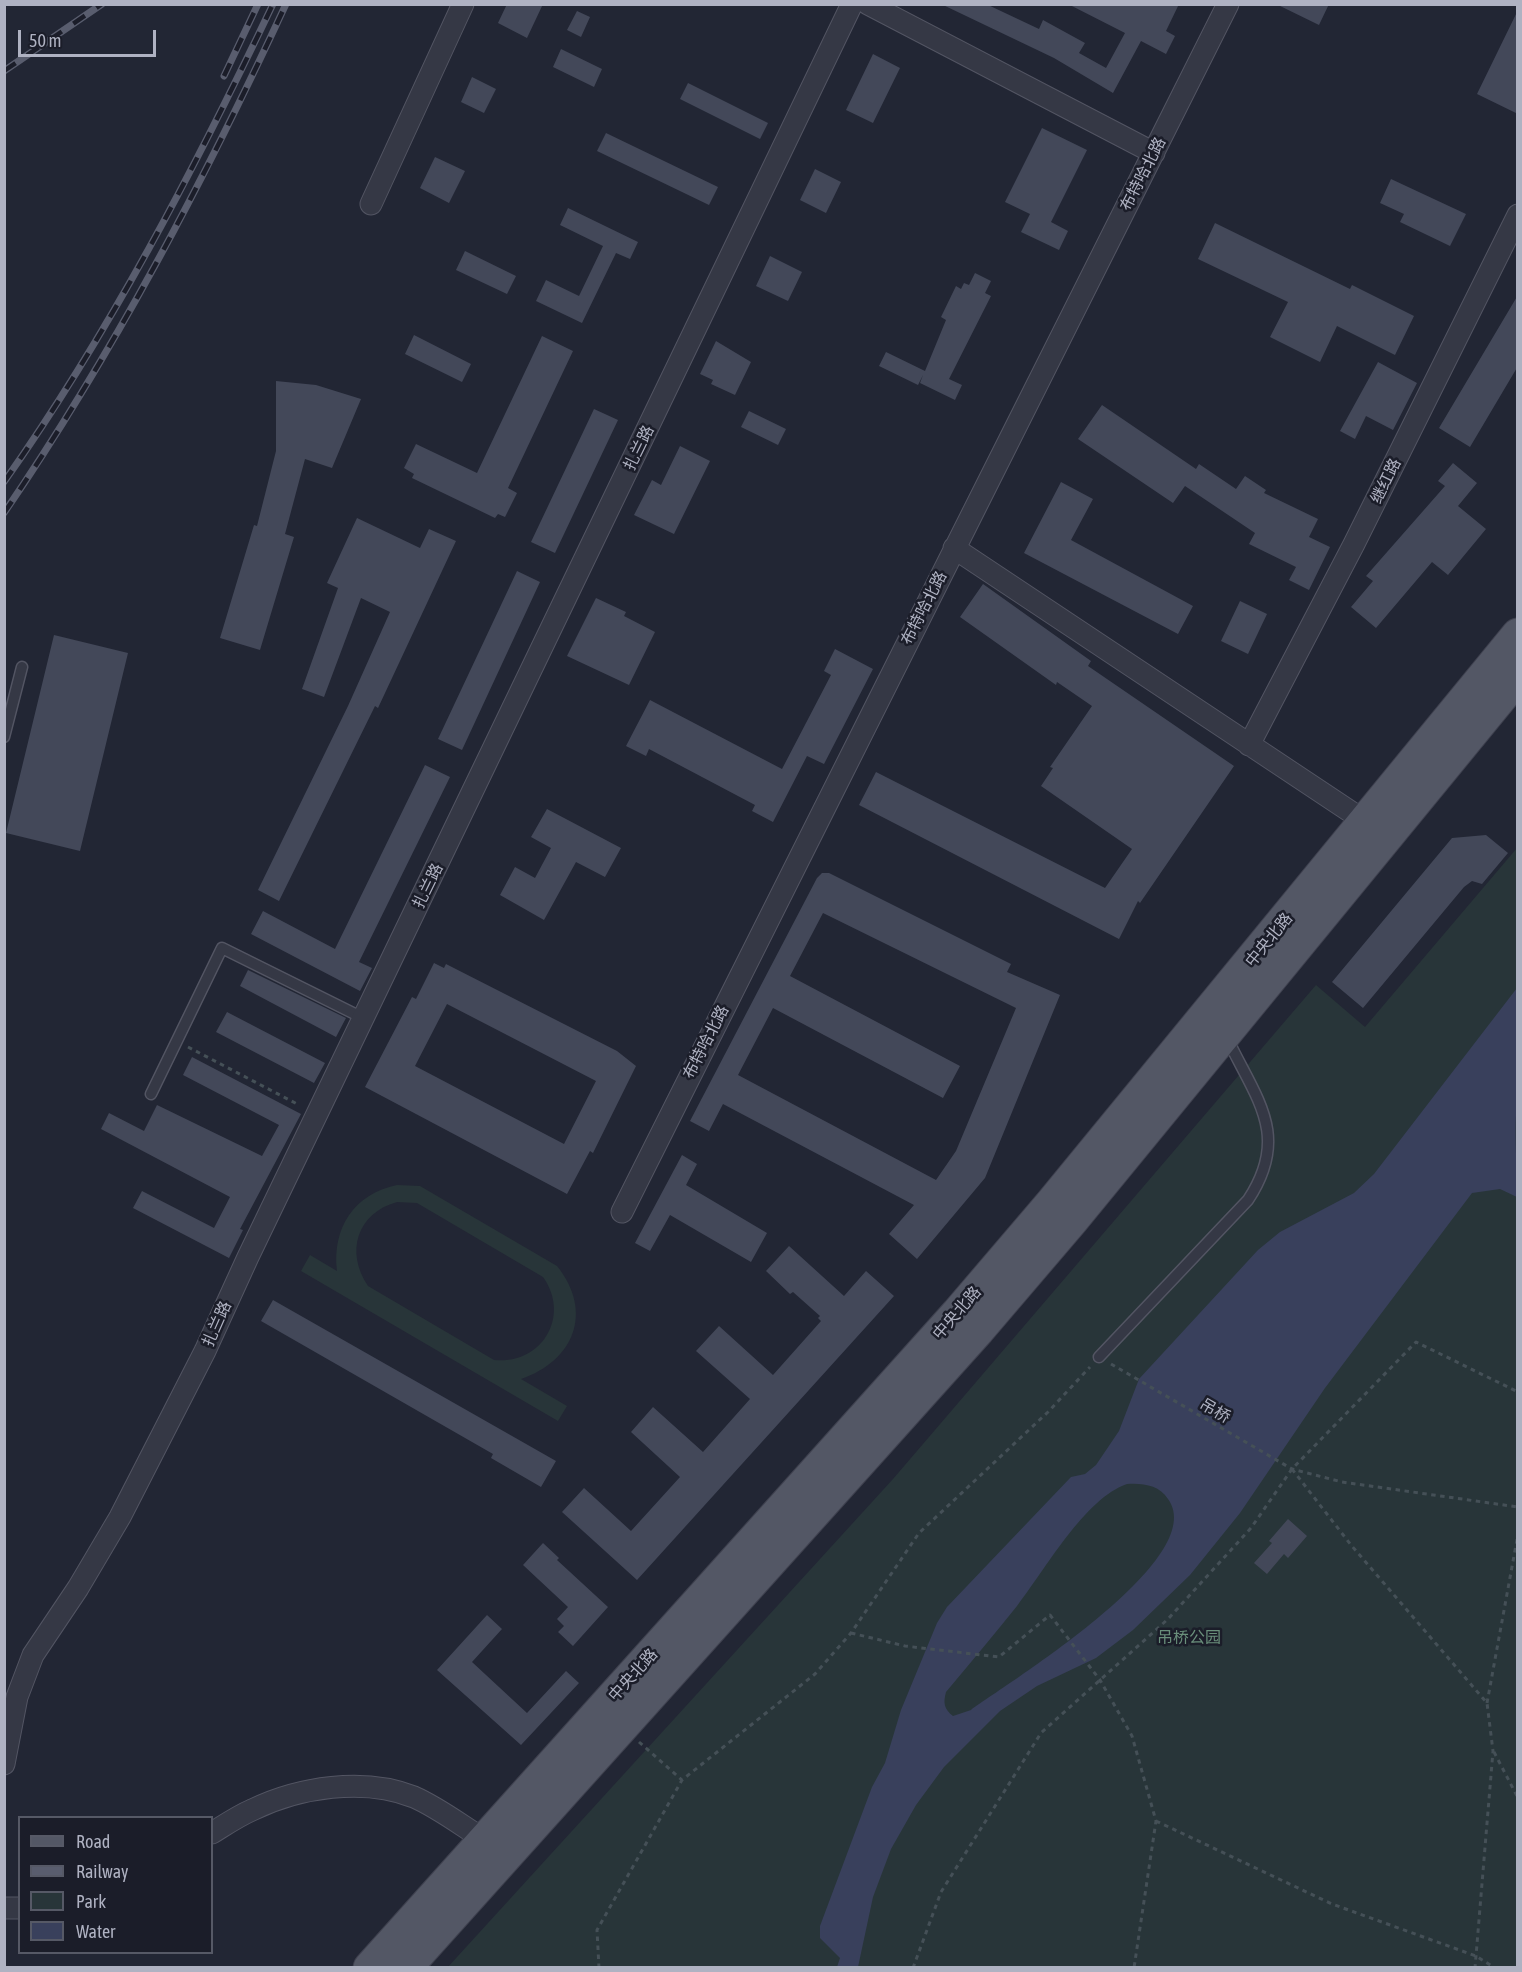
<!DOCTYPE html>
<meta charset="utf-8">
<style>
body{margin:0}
#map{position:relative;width:1522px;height:1972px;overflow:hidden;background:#222634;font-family:"Asap Condensed",sans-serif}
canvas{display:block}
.frame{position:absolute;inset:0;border:6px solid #afb2c2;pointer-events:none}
.legend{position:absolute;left:18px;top:1816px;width:195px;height:138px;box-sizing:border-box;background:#1b1d29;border:2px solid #565966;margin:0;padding:8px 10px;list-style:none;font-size:18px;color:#afb2c2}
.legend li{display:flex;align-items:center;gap:12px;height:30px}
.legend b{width:30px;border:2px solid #565966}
.scale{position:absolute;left:18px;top:30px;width:138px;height:27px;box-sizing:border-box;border:3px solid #afb2c2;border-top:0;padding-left:8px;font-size:18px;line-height:21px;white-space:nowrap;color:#afb2c2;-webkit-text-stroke:4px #1b1d29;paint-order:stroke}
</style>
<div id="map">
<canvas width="1522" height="1972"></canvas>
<div class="frame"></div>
<ul class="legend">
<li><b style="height:8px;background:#535765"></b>Road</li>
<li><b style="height:8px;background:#595d6e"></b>Railway</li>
<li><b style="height:16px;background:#283539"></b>Park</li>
<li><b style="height:16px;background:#39405c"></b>Water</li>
</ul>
<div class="scale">50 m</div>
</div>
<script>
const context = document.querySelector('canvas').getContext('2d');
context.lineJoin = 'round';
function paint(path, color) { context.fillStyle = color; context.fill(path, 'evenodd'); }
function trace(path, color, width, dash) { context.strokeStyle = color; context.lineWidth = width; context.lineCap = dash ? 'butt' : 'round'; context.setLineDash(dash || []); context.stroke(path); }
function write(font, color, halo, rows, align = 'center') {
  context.font = font + ' "Asap Condensed","Noto Sans SC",sans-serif'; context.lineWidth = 5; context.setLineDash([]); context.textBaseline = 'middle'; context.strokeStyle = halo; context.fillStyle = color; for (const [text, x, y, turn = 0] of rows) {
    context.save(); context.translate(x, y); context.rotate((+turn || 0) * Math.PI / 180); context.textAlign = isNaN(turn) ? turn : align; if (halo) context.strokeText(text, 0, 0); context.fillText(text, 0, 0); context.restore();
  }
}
const green = new Path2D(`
 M1517 848V1967L447 1968 893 1479 1316 985 1365 1027Z
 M397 1185 420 1186 557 1266C594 1312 574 1361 521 1379L567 1406 558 1421 301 1271 310 1255 337 1271C332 1228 354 1194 397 1185ZM397 1202 417 1203 543 1277C571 1316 542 1365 494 1360L368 1286C345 1252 357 1213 397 1202Z`);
const water = new Path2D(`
 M1517 988 1518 1105C1513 1113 1518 1181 1517 1197L1500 1189 1472 1193 1325 1388 1240 1513 1190 1575 1133 1630 1096 1658 1037 1686 1000 1711 944 1767 916 1805 891 1849 873 1897 858 1967H837L840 1958 820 1938V1926L872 1787 885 1763 901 1710 937 1623 947 1607 1071 1477 1085 1474 1096 1465 1119 1431 1139 1379 1258 1250 1280 1232 1354 1193 1374 1174ZM1127 1484C1143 1483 1159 1485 1168 1499 1211 1558 1011 1681 971 1710L953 1716C944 1709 943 1703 946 1692 970 1663 994 1635 1017 1606 1045 1570 1085 1498 1127 1484Z`);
const building = new Path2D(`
 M507 4H543L527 38 498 23Z
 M941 4H986L1039 29 1043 20 1085 43 1079 53 1106 68 1125 33 1068 4H1179L1166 31 1175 36 1166 54 1141 41 1113 93 1054 58Z
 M1276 4H1329L1319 25Z
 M1518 10V114L1477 94Z
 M577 11 590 17 581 37 567 30Z
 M561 49 602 69 594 87 553 67Z
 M873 54 900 68 873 123 846 110Z
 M472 77 496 89 484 113 461 102Z
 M688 83 768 123 760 139 680 99Z
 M1042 128 1087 150 1051 222 1068 231 1059 250 1021 232 1030 214 1005 202Z
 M606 133 718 187 709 205 597 151Z
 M435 157 465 171 449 203 420 188Z
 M815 169 841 182 826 213 800 200Z
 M1391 179 1466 214 1450 246 1400 222 1404 214 1380 203Z
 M568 208 638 242 630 259 616 253 582 323 536 301 546 280 579 296 603 246 560 225Z
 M1215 223 1350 289 1352 285 1414 316 1395 355 1337 326 1320 362 1270 337 1288 302 1198 259Z
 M465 251 516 276 507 294 456 270Z
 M770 256 802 272 788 301 756 286Z
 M975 273 991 281 985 293 991 296 949 379 962 385 955 400 920 383 923 375 918 385 879 366 886 352 925 371 946 320 941 317 956 286 961 289 964 283 969 285Z
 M1518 295V366L1470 447 1439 428Z
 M414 335 471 364 462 382 405 354Z
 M542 336 573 351 508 488 517 493 505 517 498 514 495 518 412 478 414 474 404 468 416 444 477 473Z
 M716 341 751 362 735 395 711 384 713 380 700 374Z
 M1378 362 1417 383 1393 430 1366 416 1355 439 1340 431Z
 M276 381 316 385 361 399 332 468 305 459 285 534 294 537 260 650 220 638 254 525 257 526 276 451Z
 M1102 405 1196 469 1199 464 1236 489 1245 476 1266 490 1264 493 1318 519 1309 537 1330 547 1309 590 1289 580 1296 567 1249 544 1255 533 1185 486 1173 503 1078 439Z
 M594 409 618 420 555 553 531 542Z
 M749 411 786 429 778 445 741 427Z
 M680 446 710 461 674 534 634 515 652 480 661 485Z
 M1453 463 1477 483 1458 506 1486 529 1448 575 1432 562 1376 628 1351 607 1373 581 1366 576 1445 486 1438 481Z
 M1061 482 1093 499 1071 540 1193 606 1178 634 1024 553Z
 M357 518 420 548 429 529 456 541 378 708 375 706 279 901 258 890 348 706 390 612 361 598 324 697 302 689 338 588 327 583Z
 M517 571 540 582 462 750 438 739Z
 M983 584 1091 661 1088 666 1234 766 1140 903 1138 901 1119 939 859 805 876 772 1105 888 1132 849 1041 786 1053 768 1050 767 1092 706 1057 682 1056 685 960 617Z
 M596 598 626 612 624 616 655 632 629 685 567 656Z
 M1240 601 1267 614 1248 654 1221 641Z
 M54 635 128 653 80 851 6 833Z
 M835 649 873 669 824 764 807 756 773 822 752 811 755 805 649 749 646 756 626 746 650 700 782 769 831 675 824 671Z
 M425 765 450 777 359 962 372 968 360 991 251 934 263 911 335 949Z
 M547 809 621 848 605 877 576 862 544 920 500 895 515 867 535 878 551 848 531 837Z
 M1486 835 1508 853 1482 884 1472 881 1464 887 1363 1008 1332 982 1452 838Z
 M822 873H829L1011 964 1007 972 1060 995 985 1178 917 1259 889 1234 914 1205 723 1104 709 1131 690 1121 817 878ZM823 913 1016 1008 956 1151 936 1180 738 1075 773 1008 943 1098 960 1066 790 976Z
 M434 963 444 968 446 964 617 1051 636 1066 593 1153 590 1151 567 1194 365 1087 412 997 416 999ZM447 1004 596 1081 564 1144 415 1066Z
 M248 970 346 1018 336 1037 240 986Z
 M227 1012 325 1063 314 1083 216 1032Z
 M192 1057 301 1114 240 1229 243 1230 229 1258 133 1208 142 1191 214 1228 230 1197 101 1129 109 1113 144 1131 157 1105 262 1156 279 1125 183 1075Z
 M682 1155 697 1164 686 1185 767 1233 751 1262 670 1215 650 1251 635 1243Z
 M789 1246 844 1296 866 1271 894 1296 637 1580 562 1512 584 1488 631 1531 680 1477 631 1432 653 1407 703 1452 750 1399 696 1351 719 1326 773 1375 821 1321 818 1318 820 1316 793 1292 790 1294 766 1271Z
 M273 1300 556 1461 541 1487 491 1458 493 1454 261 1321Z
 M1288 1519 1307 1536 1288 1558 1284 1554 1267 1574 1254 1563 1272 1543 1269 1541Z
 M543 1543 559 1558 557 1560 608 1607 573 1646 558 1632 564 1626 557 1619 568 1607 523 1565Z
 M487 1615 502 1629 472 1662 527 1713 566 1671 579 1683 521 1745 437 1670Z`);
const path = new Path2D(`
 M188 1047 299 1105
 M1111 1364 1292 1469 1342 1482 1518 1507
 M1292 1469 1351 1545 1487 1703 1493 1751 1475 1968
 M851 1633 905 1646 999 1657 1050 1615 1100 1680 1132 1736 1156 1821 1134 1968
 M1487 1703 1518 1534
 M639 1742 682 1780 815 1674 851 1633 919 1533 1048 1412 1090 1367
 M1494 1752 1518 1798
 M1156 1821 1332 1904 1476 1956 1495 1968
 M599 1968 597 1930 682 1780
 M913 1968 941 1892 1041 1733 1168 1619 1251 1528 1292 1469 1416 1342 1518 1392`);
const service = new Path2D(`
 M4 737 22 667
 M151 1094 222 948 363 1018
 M1099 1357 1248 1200C1291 1135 1256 1099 1227 1038`);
const minor = new Path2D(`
 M868 4 1154 153
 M371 204 463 4
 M954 548 1366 822
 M1249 745 1354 544 1518 215
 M622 1212 1228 4
 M4 1764 17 1697 33 1655 78 1588 120 1517 205 1351 248 1257 852 4
 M212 1833C225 1825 238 1816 252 1810 299 1787 364 1777 414 1797 439 1808 462 1826 485 1840
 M4 1908H20`);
const primary = new Path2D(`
 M370 1968 958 1313 1052 1203 1518 635
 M405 1968 978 1330 1072 1220 1518 676`);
const rail = new Path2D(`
 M4 71 102 4
 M224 76 258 4
 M4 482C110 332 194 170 273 4
 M4 513C114 352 204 181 286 4`);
const streetNames = [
 ["布特哈北路",1143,174,-63],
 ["扎兰路",639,448,-64],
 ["继红路",1386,481,-64],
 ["布特哈北路",924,608,-63],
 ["扎兰路",428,886,-64],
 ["中央北路",1269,940,-51],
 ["布特哈北路",706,1042,-63],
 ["中央北路",957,1313,-49],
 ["扎兰路",217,1324,-66],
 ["吊桥",1215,1411,30],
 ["中央北路",633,1675,-48]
];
const parkNames = [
 ["吊桥公园",1189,1638]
];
paint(green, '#283539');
paint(water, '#39405c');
paint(building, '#434859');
trace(service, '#535563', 13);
trace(minor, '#535563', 23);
trace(primary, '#3f414f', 35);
trace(path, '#455057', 3, [4.5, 4.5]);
trace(service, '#353845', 10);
trace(minor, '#353845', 21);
trace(primary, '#535765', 33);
trace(rail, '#595d6e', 7);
trace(rail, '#1b1d29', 4.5, [14]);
write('16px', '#afb2c2', '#1b1d29', streetNames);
write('16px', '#6a8f7b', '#1b1d29', parkNames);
</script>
